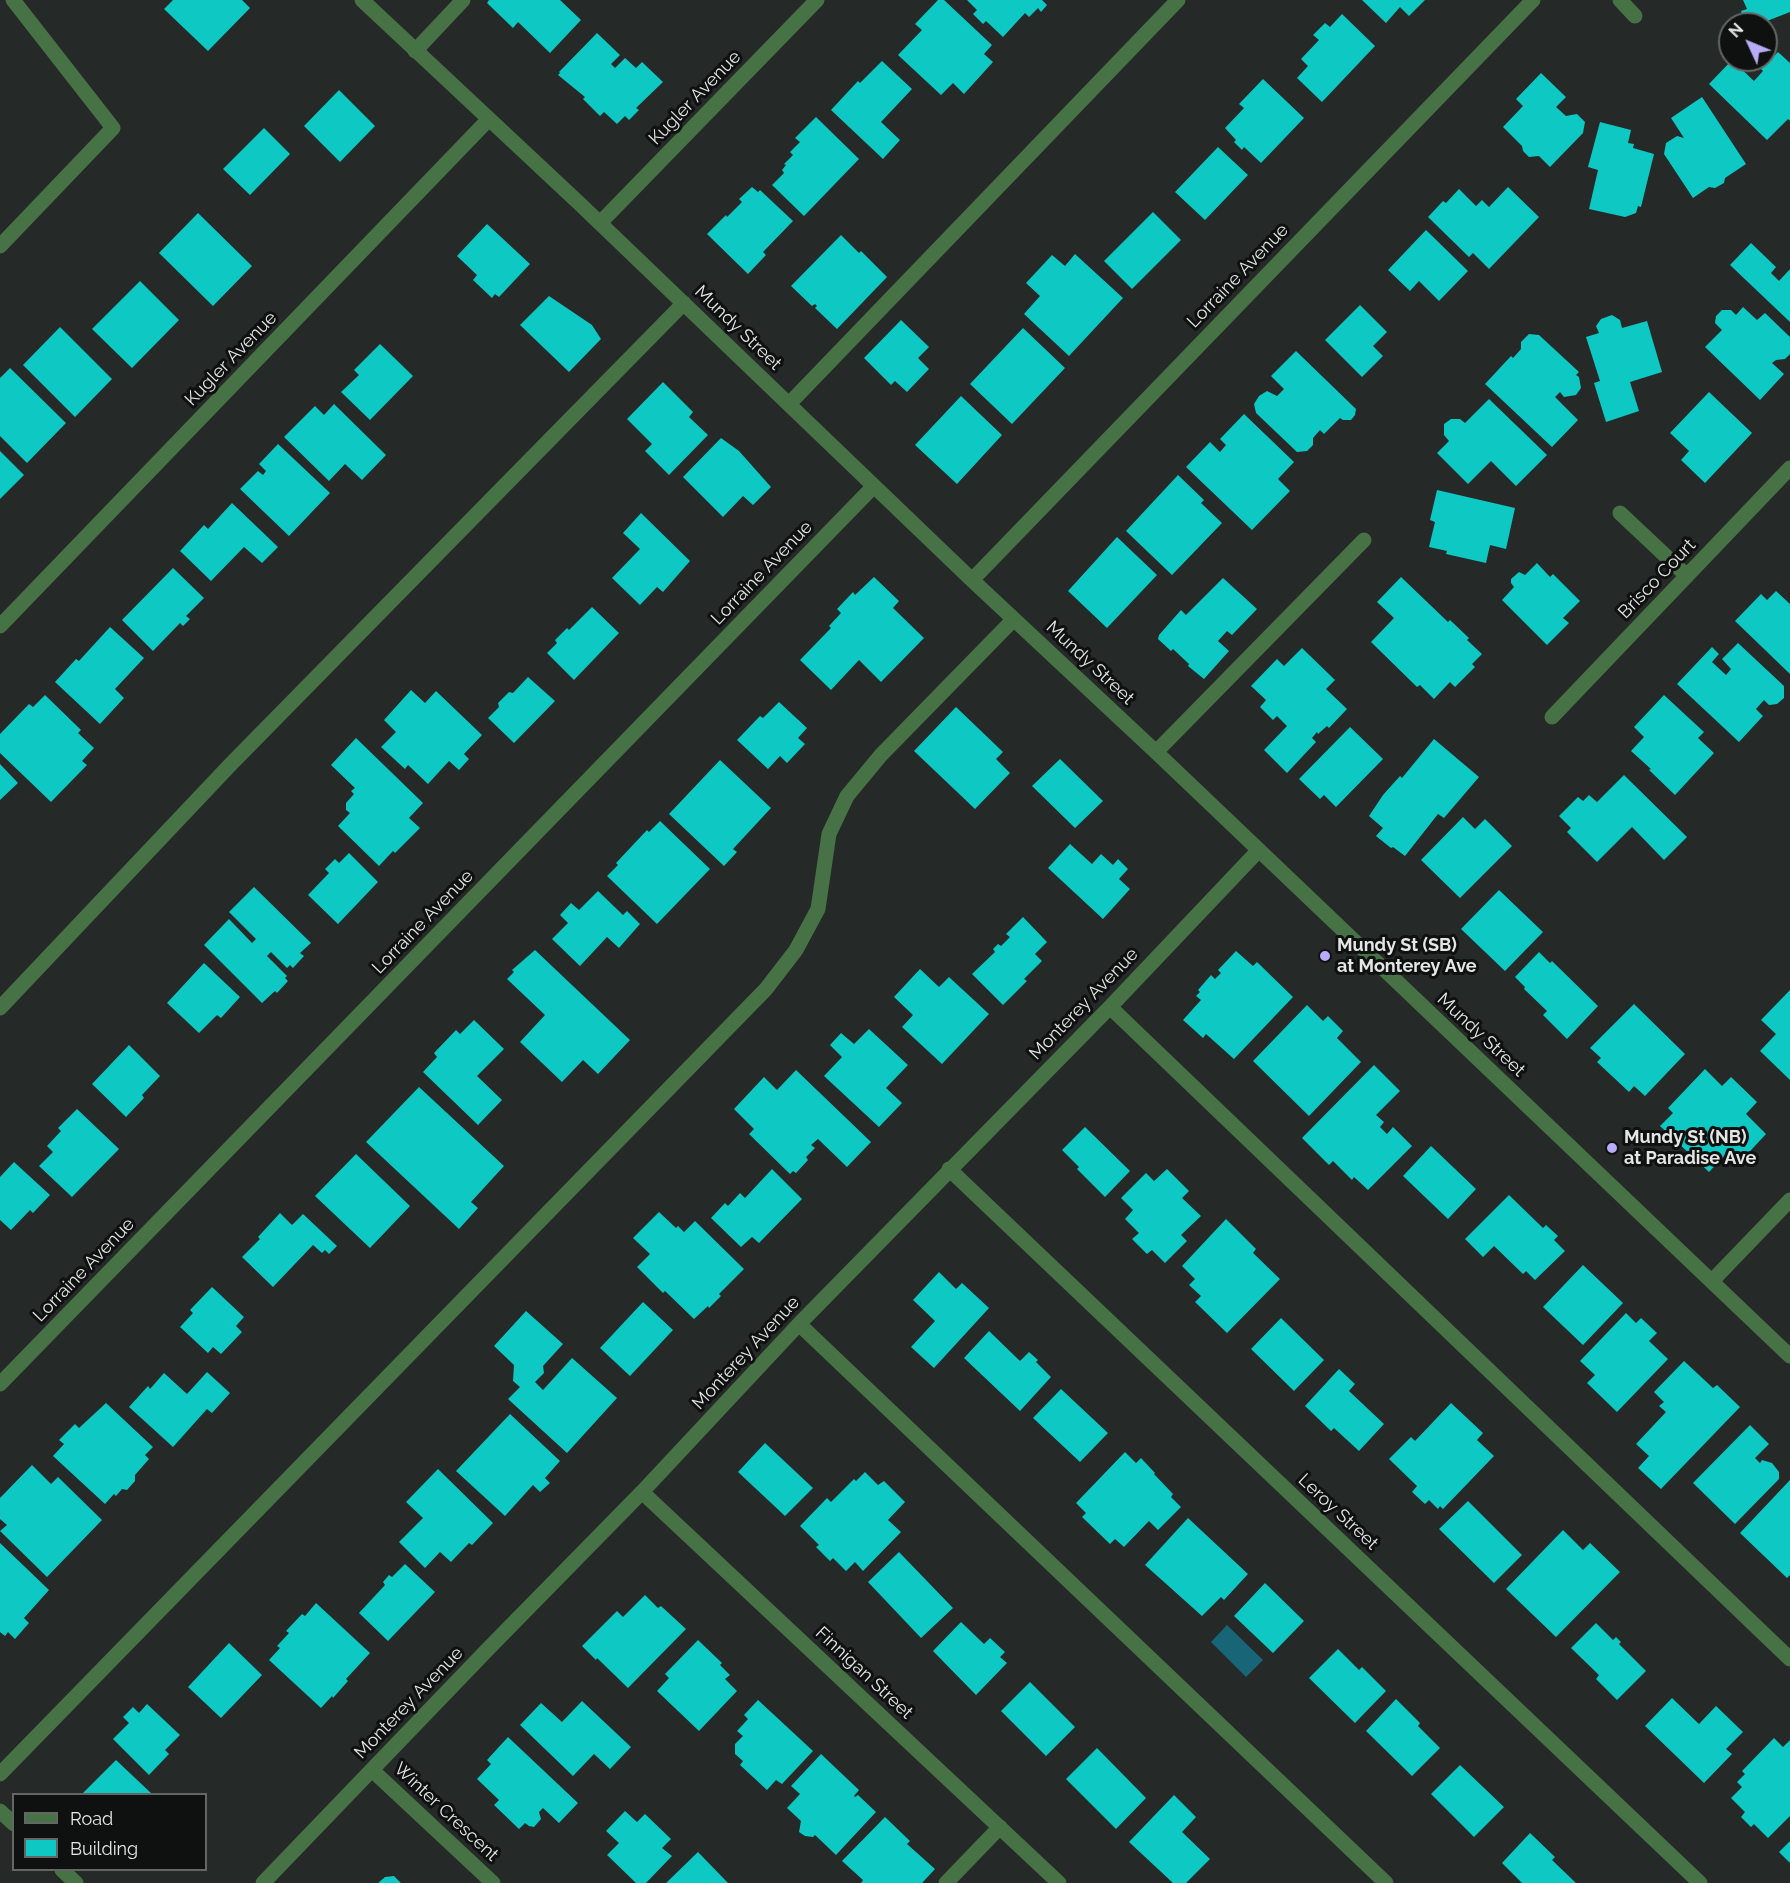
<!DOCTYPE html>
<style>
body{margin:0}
#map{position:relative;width:1790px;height:1883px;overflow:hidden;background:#252927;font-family:Raleway,sans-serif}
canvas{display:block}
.legend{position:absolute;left:12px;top:1793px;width:195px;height:78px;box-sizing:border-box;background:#0f1110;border:2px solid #646665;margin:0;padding:8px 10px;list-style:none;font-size:18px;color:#e4e6e5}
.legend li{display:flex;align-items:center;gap:12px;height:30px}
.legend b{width:30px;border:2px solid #646665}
.north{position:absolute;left:1718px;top:12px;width:60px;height:60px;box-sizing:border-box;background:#0f1110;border:2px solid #646665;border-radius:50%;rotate:314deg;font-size:16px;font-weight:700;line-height:24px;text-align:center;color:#e4e6e5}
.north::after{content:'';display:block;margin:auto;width:21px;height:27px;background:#b8abf7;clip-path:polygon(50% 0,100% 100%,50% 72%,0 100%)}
</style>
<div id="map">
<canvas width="1790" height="1883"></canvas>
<ul class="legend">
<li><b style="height:8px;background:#477245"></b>Road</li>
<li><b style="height:16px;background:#0ec8c4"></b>Building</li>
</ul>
<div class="north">N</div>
</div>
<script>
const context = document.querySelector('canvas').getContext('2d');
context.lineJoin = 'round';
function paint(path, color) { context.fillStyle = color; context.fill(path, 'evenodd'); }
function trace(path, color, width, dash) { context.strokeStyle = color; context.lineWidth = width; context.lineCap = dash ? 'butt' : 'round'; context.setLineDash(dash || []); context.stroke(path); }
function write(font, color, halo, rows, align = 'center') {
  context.font = font + ' Raleway,sans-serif'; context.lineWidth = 6; context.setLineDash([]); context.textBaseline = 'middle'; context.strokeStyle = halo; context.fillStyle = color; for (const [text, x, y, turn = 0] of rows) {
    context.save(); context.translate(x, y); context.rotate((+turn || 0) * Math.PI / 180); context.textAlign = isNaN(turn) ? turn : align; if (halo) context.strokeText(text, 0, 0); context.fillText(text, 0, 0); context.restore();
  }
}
const water = new Path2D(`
 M1227 1625 1263 1660 1246 1677 1211 1642Z`);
const building = new Path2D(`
 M173 0H242L250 8 208 51 164 9Z
 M489 0H560L581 20 550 53 518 22 513 28 487 3Z
 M938 0H944L992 45 984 54 993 62 964 94 953 83 941 95 898 55 922 30 915 24Z
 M967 0H1042L1047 5 1041 12 1038 8 1029 17 1025 13 1003 37 986 21 983 24 973 14 977 10Z
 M1362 0H1425L1409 16 1400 7 1386 23Z
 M1743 0H1790V12L1762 23V21L1754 24H1746L1741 11 1747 9Z
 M1342 14 1375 46 1322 102 1297 78 1308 66 1301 59 1319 40 1313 35 1325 23 1330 27Z
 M597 33 620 55 611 64 615 68 625 58 636 68 642 62 663 82 636 108 639 110 629 120 625 116 617 124 604 112 600 116 583 99 585 97 558 75 560 73 559 72Z
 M1778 52 1790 63V121L1788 119 1767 140 1709 84 1732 60 1754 81 1763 71 1761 69Z
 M882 61 912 89 881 122 900 140 883 159 831 110 858 81 860 83Z
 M1541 73 1566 97 1556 107 1566 116 1577 114 1585 122 1583 133 1550 167 1539 156 1529 157 1523 151 1522 146 1503 127 1523 106 1516 99Z
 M1263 79 1304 118 1261 163 1244 147 1242 150 1234 142 1236 140 1225 128 1244 108 1239 104Z
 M339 90 375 126 340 162 304 126Z
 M1702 97 1746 164 1725 178 1724 183 1715 188 1709 187 1693 198 1664 154 1666 143 1677 136 1684 138 1671 118Z
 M816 117 859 159 804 216 772 185 784 173 782 170 786 165 784 164 793 155 790 152 800 142 795 138Z
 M1600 122 1631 130 1628 143 1634 144 1633 148 1654 154 1641 207 1638 206 1636 213 1625 217 1589 209 1598 170 1588 167Z
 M264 128 290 154 250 195 223 169Z
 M1218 147 1248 175 1205 220 1175 192Z
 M752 187 758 192 760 190 793 221 763 252 766 255 748 274 707 234 726 215 727 217 742 202 739 199Z
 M1508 187 1539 217 1489 269 1473 253 1469 257 1428 217 1443 201 1446 203 1459 189 1476 206 1482 200 1489 207Z
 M1153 212 1181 240 1132 289 1104 261Z
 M198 213 252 266 213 306 159 253Z
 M487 224 530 264 499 297 495 294 492 298 473 280 477 275 457 256Z
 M1426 230 1468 271 1439 301 1419 281 1410 291 1388 270Z
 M841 235 859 253 861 251 887 277 837 329 815 308 817 306 815 304 812 306 791 286Z
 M1751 243 1776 267 1771 273 1779 281 1790 269V322L1730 265Z
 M1075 254 1123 298 1069 356 1024 314 1040 296 1026 283 1052 255 1065 266Z
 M140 281 179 320 132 368 92 329Z
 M549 296 592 325 601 339 569 372 520 325Z
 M1360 305 1387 332 1373 346 1383 356 1362 377 1325 340Z
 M1743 307 1757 320 1765 313 1790 337V354L1785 359 1776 360 1772 363 1784 374 1760 400 1705 347 1722 330 1715 323 1716 316 1722 310H1731L1736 315Z
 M1612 315 1620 320 1622 328 1647 321 1662 372 1630 382 1639 411 1606 422 1594 383 1600 381 1586 337 1599 333 1596 326 1601 319Z
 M901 320 929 347 918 358 929 369 907 392 895 381 891 385 864 358Z
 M60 327 112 379 75 417 23 365Z
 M1023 328 1065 368 1012 424 970 384Z
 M1529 334 1539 335 1579 372 1576 375 1579 377 1581 388 1576 395 1564 397 1560 392 1555 397 1578 420 1552 447 1485 384 1511 356 1513 358 1521 349V342Z
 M380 344 413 376 370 420 341 392 359 375 354 370Z
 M1296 351 1356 409 1355 415 1351 420H1343L1340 418 1324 434 1320 430 1313 438V445L1307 451 1297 452 1256 413 1254 404 1259 396 1267 391 1277 396 1284 389 1271 376Z
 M10 368 66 423 27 463 0 436V378Z
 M663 382 693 412 689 417 708 435 669 475 645 451 652 444 627 419Z
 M1709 392 1752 433 1705 483 1681 460 1689 451 1670 433Z
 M961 396 1002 435 957 484 915 445Z
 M1489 399 1547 455 1516 486 1491 461 1468 484 1437 453 1449 441 1444 435V424L1451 419H1460L1465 423Z
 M334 404 386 455 362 480 345 464 329 481 284 437 315 406 324 415Z
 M1244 414 1294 462 1278 479 1290 491 1252 530 1186 467 1210 442 1220 452 1226 445 1220 439Z
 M721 438 739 451 771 487 753 505 743 496 723 517 683 477Z
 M278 444 330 493 289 536 240 489 258 471 263 475 266 471 259 464Z
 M0 451 24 475 0 499Z
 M1178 475 1204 500 1201 503 1222 523 1172 575 1126 531Z
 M1437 490 1515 508 1506 549 1490 545 1486 563 1446 554 1447 551 1429 547 1435 522 1430 520Z
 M232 503 278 547 262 563 244 547 211 581 180 551 204 525 208 529Z
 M641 513 690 561 663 592 657 587 640 605 612 578 640 549 623 533Z
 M1117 537 1157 575 1107 628 1068 591Z
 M1537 563 1550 577 1553 574 1580 601 1563 618 1569 623 1547 645 1502 600 1514 587 1511 583V579L1519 572 1525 575Z
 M173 568 204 598 186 616 190 619 183 626 180 623 153 651 122 620Z
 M874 577 899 601 893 608 924 638 881 682 859 660 831 690 800 660 831 628 829 626 841 613 837 609 853 592 855 595Z
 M1401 577 1448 622 1450 620 1469 638 1467 640 1482 654 1472 664 1475 667 1455 687 1450 682 1434 699 1420 685 1417 687 1371 642 1394 618 1377 602Z
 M1223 578 1257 609 1232 635 1227 631 1218 641 1229 651 1204 679 1188 666 1189 664 1173 649 1171 651 1158 639 1159 635 1181 610 1186 615Z
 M1776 591 1790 604V674L1735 621 1761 594 1767 600Z
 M592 607 619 633 574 680 547 653 557 643 555 640 567 628 569 630Z
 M110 627 144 658 115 689 124 698 100 724 55 682 76 659 79 661Z
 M1738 643 1784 686V698L1777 704 1769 705 1764 700 1756 709 1763 716 1739 742 1677 684 1712 647 1719 654 1712 662 1726 675 1731 669 1722 659Z
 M1302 648 1335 680 1326 689 1347 709 1329 728 1327 726 1318 734 1317 732 1312 738 1316 742 1287 773 1264 750 1287 726 1277 716 1273 720 1260 707 1266 700 1251 686 1277 659 1284 666Z
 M528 677 555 701 514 743 488 718 499 707 498 703 509 692 513 693Z
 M411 690 425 703 436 691 482 735 464 754 469 759 459 770 449 761 428 784 408 765 405 769 381 747 396 732 384 720Z
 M45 695 81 730 78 733 94 748 82 761 87 765 51 802 0 753V734L29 704 33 707Z
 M1664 695 1704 732 1698 738 1714 753 1675 795 1649 770 1651 769 1631 751 1644 737 1634 727Z
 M779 702 807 728 798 738 805 744 787 763 780 756 768 769 737 740 760 716 763 718Z
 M956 707 1003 752 996 759 1010 773 975 809 914 751Z
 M1350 727 1383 759 1336 807 1324 795 1320 799 1299 779Z
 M356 738 423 803 409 818 420 828 395 853 393 851 379 866 338 826 350 813 346 810V803L354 794 351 791 355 788 331 765Z
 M1434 739 1479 777 1444 818 1438 814 1405 856 1393 847 1391 848 1376 836 1383 828 1369 816 1383 795 1400 776 1402 778Z
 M1060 759 1103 801 1075 828 1032 786Z
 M720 760 771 808 733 849 737 852 724 866 669 814Z
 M0 764 18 783 0 800Z
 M1624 775 1687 837 1664 860 1632 827 1597 862 1567 832 1571 828 1559 816 1578 797 1583 801 1589 795 1597 802Z
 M1463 817 1475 829 1485 819 1512 846 1460 898 1421 860Z
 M660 821 710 869 657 924 607 876 618 865 616 863 647 830 649 832Z
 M1070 844 1092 864 1101 854 1113 865 1118 859 1128 869 1119 879 1130 889 1103 919 1048 868Z
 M349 853 378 882 338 924 308 895 329 873 325 869 335 859 339 863Z
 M254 887 311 943 300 953 304 956 293 968 290 965 287 968 271 952 267 956 287 976 285 978 288 981 277 993 275 991 262 1003 204 945 229 919 252 943 256 939 229 912Z
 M1499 890 1543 932 1505 971 1461 929Z
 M598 891 623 915 627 911 640 924 619 948 607 937 580 966 552 939 568 923 560 915 571 903 579 910Z
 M1023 917 1047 942 1035 954 1042 961 1024 979 1027 981 1003 1005 972 974 995 952 993 949 998 944 1001 946 1010 937 1006 934Z
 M535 950 630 1040 598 1074 583 1060 562 1082 520 1042 545 1015 507 979 514 972 512 970Z
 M1236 951 1253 966 1257 962 1293 997 1234 1059 1206 1034 1203 1038 1183 1020 1201 1000 1196 996 1200 992 1198 990 1211 975 1215 979 1221 973 1218 970Z
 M1539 952 1550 963 1552 961 1598 1006 1567 1039 1543 1015 1547 1011 1524 989 1525 987 1515 977Z
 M204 963 240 997 221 1018 217 1015 199 1033 167 1003Z
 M920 969 939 987 949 977 989 1014 942 1064 902 1027 913 1015 894 997Z
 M1790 990V1080L1760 1051 1776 1034 1761 1020Z
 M1634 1004 1685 1054 1645 1096 1634 1086 1629 1092 1597 1062 1601 1058 1590 1048Z
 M1307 1005 1323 1021 1328 1016 1343 1031 1337 1038 1361 1062 1309 1116 1253 1061Z
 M474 1020 504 1049 477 1076 502 1100 478 1125 423 1072 437 1057 434 1053 456 1030 460 1034Z
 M869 1029 908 1065 886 1088 902 1103 879 1127 824 1076 842 1057 830 1045 841 1033 854 1044Z
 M129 1045 160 1076 142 1095 144 1098 126 1117 92 1084Z
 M1374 1065 1400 1091 1376 1115 1384 1122 1380 1127 1387 1134 1393 1127 1412 1146 1368 1190 1354 1177 1352 1180 1333 1161 1329 1165 1302 1138Z
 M1705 1069 1722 1086 1731 1077 1757 1102 1746 1114 1766 1134 1741 1161 1730 1150 1709 1172 1660 1126 1673 1113 1668 1108Z
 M796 1070 871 1142 847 1167 818 1139 811 1145 815 1148 806 1157 808 1160 796 1173 793 1171 790 1174 749 1134 754 1129 734 1109 764 1077 777 1090Z
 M419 1087 504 1166 471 1202 478 1208 459 1229 366 1142Z
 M77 1109 119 1149 72 1197 39 1166 53 1152 47 1146 61 1131 58 1128Z
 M1085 1127 1130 1171 1105 1197 1077 1169 1079 1167 1062 1150Z
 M1431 1146 1476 1189 1448 1219 1403 1176Z
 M356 1154 410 1206 370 1248 315 1196Z
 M14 1162 50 1195 33 1213 30 1210 11 1230 0 1220V1177Z
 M772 1169 802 1199 759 1243 752 1237 741 1247 711 1218 725 1203 728 1206 740 1193 745 1198Z
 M1167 1169 1189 1191 1182 1198 1201 1216 1181 1235 1187 1241 1165 1263 1152 1250 1147 1254 1132 1239 1139 1233 1125 1219 1133 1210 1121 1198 1146 1173 1154 1181Z
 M1509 1195 1543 1228 1546 1225 1558 1236 1554 1240 1565 1251 1535 1280 1526 1271 1523 1274 1494 1246 1483 1257 1465 1239Z
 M659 1212 676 1228 678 1226 684 1232 695 1221 744 1269 719 1294 721 1296 709 1308 708 1306 694 1319 665 1291 663 1293 637 1267 650 1254 633 1238Z
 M280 1213 292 1225 303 1214 337 1246 329 1254 325 1250 322 1253 313 1245 273 1287 242 1257 260 1239 258 1237Z
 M1226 1219 1256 1249 1253 1253 1280 1279 1227 1333 1195 1302 1201 1296 1189 1285 1195 1279 1182 1266Z
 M1583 1265 1623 1303 1583 1345 1543 1307Z
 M939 1272 956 1289 962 1283 989 1308 934 1368 911 1347 935 1321 913 1300Z
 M212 1287 244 1317 236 1326 242 1332 221 1354 213 1347 208 1353 180 1327 193 1313 190 1310Z
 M643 1302 673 1330 630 1376 600 1348Z
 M526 1311 563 1344 543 1366 544 1373 535 1382 543 1390 572 1358 617 1398 567 1453 508 1399 520 1387 513 1381 514 1365 494 1346Z
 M1626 1313 1636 1323 1641 1318 1657 1333 1649 1341 1668 1359 1617 1412 1587 1383 1595 1375 1580 1361Z
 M1281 1318 1324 1360 1294 1391 1251 1349Z
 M989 1331 1020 1361 1029 1352 1038 1360 1036 1362 1051 1377 1020 1411 964 1358Z
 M1684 1361 1713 1388 1717 1385 1740 1407 1661 1489 1638 1468 1649 1456 1636 1444 1666 1412 1659 1406 1664 1402 1654 1392Z
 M1339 1369 1355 1384 1349 1391 1384 1424 1359 1451 1334 1428 1331 1431 1305 1406Z
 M207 1372 230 1393 212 1413 207 1409 173 1447 129 1407 148 1386 150 1389 164 1373 187 1394Z
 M1061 1389 1108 1433 1080 1462 1033 1418Z
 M106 1403 153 1447 145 1455 149 1459 135 1475V1481L127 1490 122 1489 116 1496 114 1494 105 1504 53 1456 64 1444 59 1440 75 1424 79 1428Z
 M1451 1403 1483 1433 1477 1440 1494 1456 1443 1509 1440 1506 1438 1509 1429 1500 1425 1504 1412 1492 1417 1486 1389 1459 1411 1437 1415 1441Z
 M510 1414 560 1461 545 1478 550 1483 540 1492 533 1485 505 1516 456 1471Z
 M1750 1425 1769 1444 1755 1458 1760 1463 1762 1460 1772 1463 1779 1472V1479L1735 1524 1693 1483Z
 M765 1443 813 1488 785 1516 738 1472Z
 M1125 1452 1136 1463 1141 1458 1155 1473 1154 1474 1173 1494 1171 1497 1181 1507 1158 1530 1149 1521 1124 1547 1115 1539 1110 1544 1082 1517 1086 1513 1076 1503Z
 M32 1465 51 1484 58 1477 102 1520 47 1577 0 1531 7 1525 0 1519V1498Z
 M438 1469 493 1523 472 1545 469 1543 451 1562 440 1552 425 1568 399 1542 423 1518 406 1502Z
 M865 1472 878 1485 884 1481 905 1502 888 1520 901 1532 863 1571 855 1562 846 1571 833 1558 830 1561 816 1547 819 1545 800 1526 827 1498 831 1502 854 1479 856 1481Z
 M1790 1480V1575L1787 1578 1740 1533Z
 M1468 1501 1522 1555 1494 1583 1439 1529Z
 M1188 1518 1248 1574 1224 1600 1221 1597 1202 1616 1145 1565Z
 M1563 1530 1583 1550 1590 1543 1620 1572 1556 1637 1506 1589Z
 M0 1543 49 1590 24 1618 29 1623 15 1639 8 1632 5 1636 0 1632Z
 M899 1552 953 1608 921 1638 868 1582Z
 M405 1564 435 1592 388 1641 359 1613 385 1585 383 1582 389 1575 392 1577Z
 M1265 1583 1304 1621 1273 1653 1234 1616Z
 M645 1595 658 1608 661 1606 686 1629 628 1688 597 1658 596 1660 582 1646 617 1611 623 1617Z
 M316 1603 370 1653 346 1679 348 1681 333 1698 332 1696 321 1708 269 1660 280 1648 277 1646 289 1633 286 1631 302 1614 305 1616Z
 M961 1622 984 1644 990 1638 1005 1652 1000 1657 1007 1663 976 1695 933 1651Z
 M1596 1623 1613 1640 1616 1637 1621 1642 1619 1644 1646 1671 1617 1700 1596 1679 1599 1675 1571 1648Z
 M698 1640 722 1663 720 1665 730 1675 725 1679 737 1691 699 1731 657 1691 669 1678 665 1674Z
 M229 1643 262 1675 221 1718 188 1687Z
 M1338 1649 1359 1670 1362 1667 1386 1691 1355 1723 1309 1678Z
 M1030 1682 1075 1727 1046 1756 1001 1711Z
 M1672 1698 1699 1724 1716 1706 1743 1732 1726 1749 1732 1754 1704 1783 1645 1726Z
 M1396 1699 1420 1723 1418 1726 1440 1748 1412 1776 1366 1731Z
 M758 1700 813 1751 782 1784 776 1780 767 1790 740 1765 743 1761 735 1754V1744L743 1736 737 1731 748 1719 744 1715Z
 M582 1701 631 1747 610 1769 594 1754 573 1776 520 1725 541 1703 562 1722Z
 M147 1704 180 1735 165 1750 169 1754 149 1775 113 1739 129 1723 123 1717 133 1707 139 1713Z
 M508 1737 578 1803 559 1823 543 1808 539 1812 541 1819 534 1827 529 1826 525 1823 519 1829 494 1805 499 1800 477 1779 491 1764 487 1760Z
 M1774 1738 1783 1747 1790 1740V1816L1768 1838 1754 1824 1751 1827 1741 1817 1745 1812 1731 1798 1742 1787 1737 1782 1745 1774 1742 1771Z
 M1097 1748 1146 1798 1116 1829 1066 1779Z
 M821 1754 859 1790 854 1796 855 1797 858 1795 876 1812 836 1855 815 1835 813 1837 805 1836 799 1832 801 1821 787 1808 800 1794 791 1786Z
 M116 1760 152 1794H82Z
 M1460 1765 1504 1807 1474 1837 1431 1794Z
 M1174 1795 1196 1817 1182 1832 1210 1859 1186 1883H1173L1129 1842Z
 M625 1811 637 1822 645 1814 671 1839 662 1848 672 1856 646 1883H636L607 1855 619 1843 606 1831Z
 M885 1817 910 1841 907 1844 935 1869 922 1883H861L863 1880 842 1861Z
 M1530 1833 1555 1857 1552 1860 1576 1883H1522L1502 1863Z
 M1790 1841V1863L1779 1852Z
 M698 1852 728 1883H666Z
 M394 1876 401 1883H378L385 1877Z`);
const minor = new Path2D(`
 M362 0 581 205 972 580 1156 752 1790 1356
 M1620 0 1635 16
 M415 51 463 0
 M600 223 817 0
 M0 246 113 128 13 0
 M789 404 1178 0
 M1620 513 1687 576
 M972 580 1533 0
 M0 626 489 119
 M1552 717 1790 468
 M1156 752 1364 540
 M1110 1007 1790 1659
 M0 1008 231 764 684 303
 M949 1169 1700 1883
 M1712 1281 1790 1200
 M799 1324 1386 1883
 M0 1384 874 486
 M642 1492 1059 1883
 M372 1770 493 1883
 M0 1774 766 989 796 950 818 909 829 834 847 796 881 755 1014 619
 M0 1811 14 1824
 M62 1870 76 1883
 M263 1883 488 1649 642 1492 799 1324 1110 1007 1258 851
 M946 1883 1000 1827`);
const markers = [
 [1325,956,6,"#b8abf7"],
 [1612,1148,6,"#b8abf7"]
];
const streetNames = [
 ["Kugler Avenue",695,98,-46],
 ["Lorraine Avenue",1238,276,-46],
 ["Mundy Street",738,328,44],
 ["Kugler Avenue",231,359,-46],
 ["Lorraine Avenue",762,573,-46],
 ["Brisco Court",1657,579,-46],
 ["Mundy Street",1090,663,43],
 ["Lorraine Avenue",423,922,-46],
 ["Monterey Avenue",1084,1004,-46],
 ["Mundy Street",1481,1035,43],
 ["Lorraine Avenue",84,1270,-46],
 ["Monterey Avenue",746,1353,-47],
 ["Leroy Street",1338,1512,43],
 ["Finnigan Street",864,1673,43],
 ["Monterey Avenue",409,1703,-46],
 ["Winter Crescent",446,1812,43]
];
const poiNames = [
 ["Mundy St (SB)",1337,946],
 ["at Monterey Ave",1337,967],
 ["Mundy St (NB)",1624,1138],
 ["at Paradise Ave",1624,1159]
];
paint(water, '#186577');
paint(building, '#0ec8c4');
trace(minor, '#477245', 15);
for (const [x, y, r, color] of markers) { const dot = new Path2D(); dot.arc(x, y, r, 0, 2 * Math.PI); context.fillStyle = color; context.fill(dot); trace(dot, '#0f1110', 2); }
write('18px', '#e4e6e5', '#0f1110', streetNames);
write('bold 18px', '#e4e6e5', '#0f1110', poiNames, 'left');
</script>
